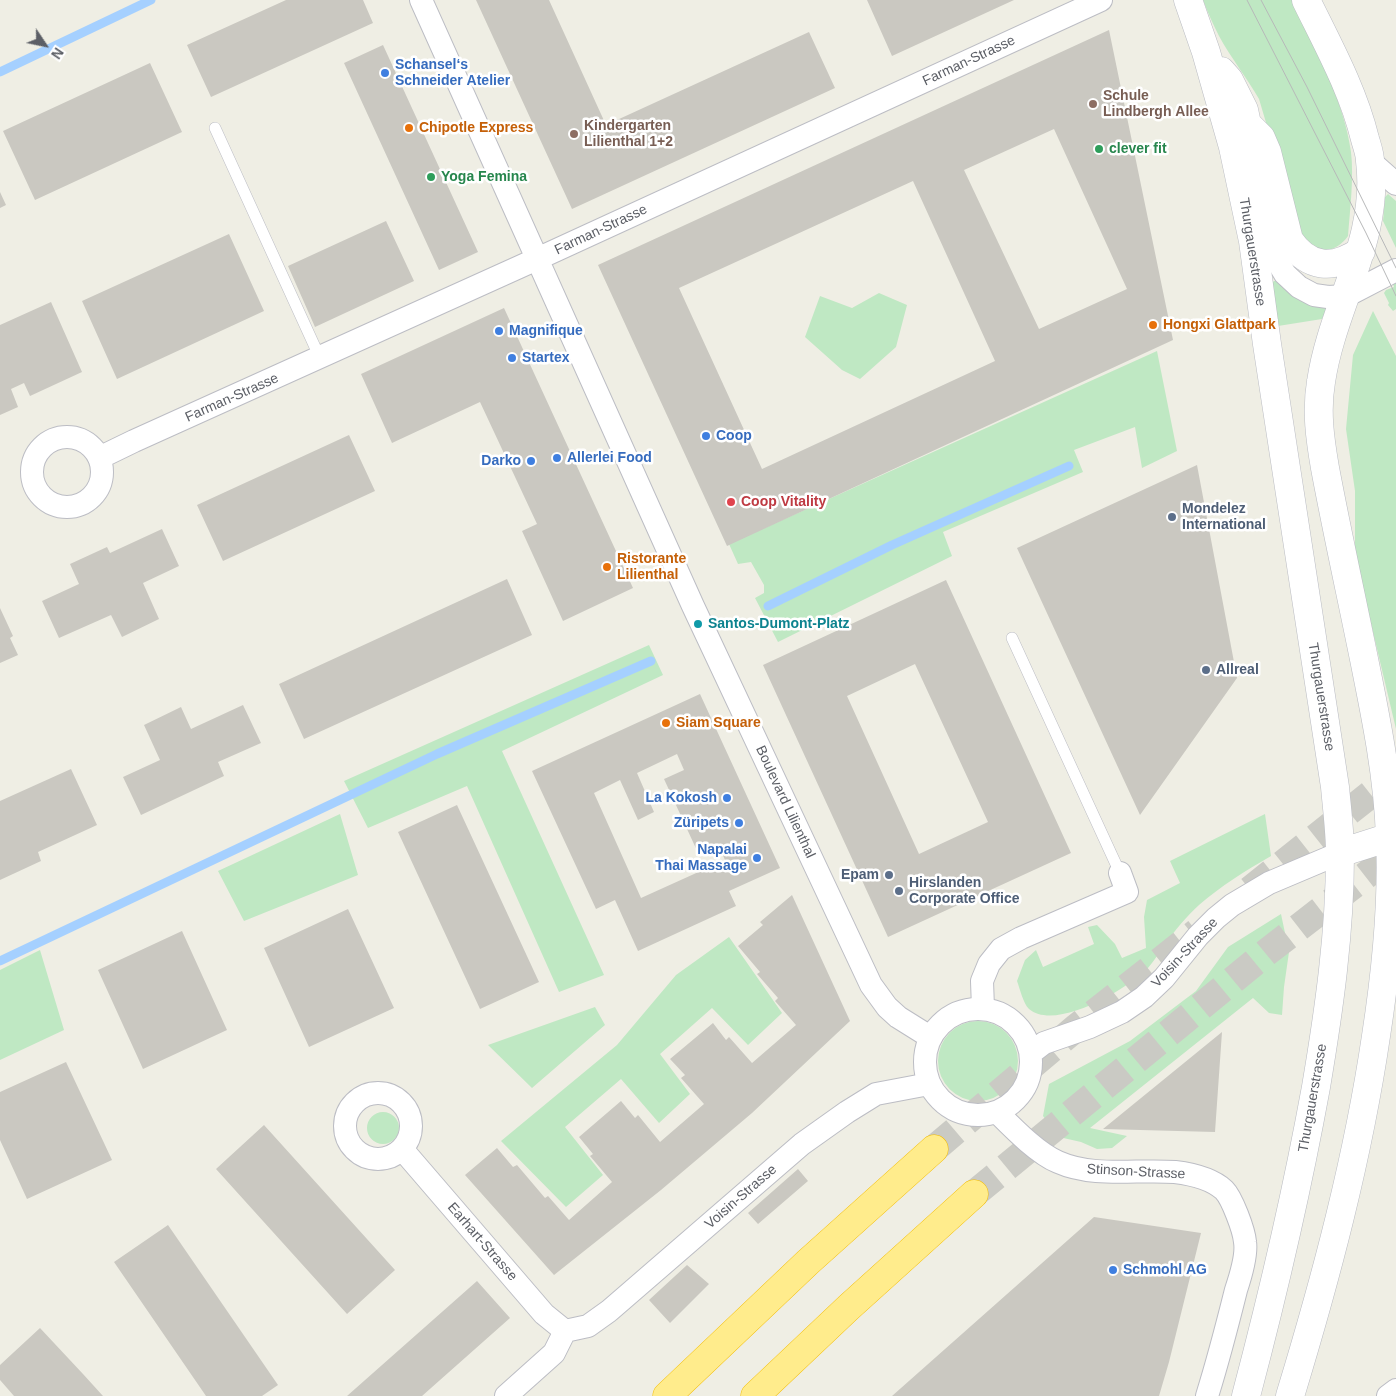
<!DOCTYPE html>
<meta charset="utf-8">
<style>
body{margin:0}
#map{position:relative;width:1396px;height:1396px;overflow:hidden;background:#efeee4;font-family:Arial,sans-serif}
canvas{display:block}
.north{position:absolute;left:20px;top:20px;width:50px;height:50px;-webkit-text-stroke:4px #fff;paint-order:stroke;rotate:124deg;font-size:14px;font-weight:700;line-height:20px;text-align:center;color:#5c5f66}
.north::after{content:'';display:block;margin:auto;width:18px;height:22px;background:#5c5f66;clip-path:polygon(50% 0,100% 100%,50% 72%,0 100%)}
</style>
<div id="map">
<canvas width="1396" height="1396"></canvas>
<div class="north">N</div>
</div>
<script>
const context = document.querySelector('canvas').getContext('2d');
context.lineJoin = 'round';
function paint(path, color) { context.fillStyle = color; context.fill(path, 'evenodd'); }
function trace(path, color, width, dash) { context.strokeStyle = color; context.lineWidth = width; context.lineCap = dash ? 'butt' : 'round'; context.setLineDash(dash || []); context.stroke(path); }
function write(font, color, halo, rows, align = 'center') {
  context.font = font + ' Arial,sans-serif'; context.lineWidth = 5; context.setLineDash([]); context.textBaseline = 'middle'; context.strokeStyle = halo; context.fillStyle = color; for (const [text, x, y, turn = 0] of rows) {
    context.save(); context.translate(x, y); context.rotate((+turn || 0) * Math.PI / 180); context.textAlign = isNaN(turn) ? turn : align; if (halo) context.strokeText(text, 0, 0); context.fillText(text, 0, 0); context.restore();
  }
}
const green = new Path2D(`
 M1203 0H1292C1315 47 1344 100 1351 152 1354 177 1350 211 1348 236 1342 245 1329 254 1316 249 1311 247 1305 240 1300 237L1259 99C1247 78 1231 58 1219 36 1213 24 1208 13 1203 0Z
 M1388 194 1396 201V248L1383 221 1385 197Z
 M1274 281H1277L1297 298 1328 306 1322 319 1278 326 1272 283Z
 M1396 282V309L1393 311 1388 305 1389 303 1384 293 1386 290 1394 287 1393 284Z
 M879 293 907 305 896 347 860 379 842 370 805 337 820 296 852 308Z
 M1373 311 1396 356V729L1355 556V491L1346 429 1353 355Z
 M1157 351 1177 451 1142 468 1135 427 1074 450 1083 472 943 532 952 556 778 642 755 598 764 593V585L751 562 738 564 729 544Z
 M649 645 663 675 502 751 604 975 559 992 467 786 368 828 344 781Z
 M340 814 358 875 244 921 218 871Z
 M1265 814 1271 856C1245 871 1221 886 1199 905 1187 916 1175 930 1166 943 1160 951 1155 960 1148 968 1129 988 1056 1032 1029 1009 1023 1003 1020 989 1017 981L1025 960 1036 950 1043 967 1094 944 1088 927 1097 925 1115 944 1122 958 1146 948 1144 917 1147 900 1180 883 1170 861Z
 M1281 914 1289 952 1284 987 1282 1015 1269 1013 1253 998 1090 1128 1127 1136 1112 1148 1097 1149 1081 1142 1059 1137 1043 1116 1049 1084 1130 1041 1196 991 1228 947Z
 M729 937 782 1013 748 1045 712 1008 660 1054 690 1094 659 1123 621 1079 565 1127 603 1175 566 1207 501 1141 617 1045 676 975Z
 M40 950 64 1030 0 1060V970Z
 M595 1007 605 1025 532 1088 488 1045Z
 M938 1061a40 40 0 1 1 80 0a40 40 0 1 1-80 0Z
 M367 1128a16 16 0 1 1 32 0a16 16 0 1 1-32 0Z`);
const stream = new Path2D(`
 M0 72 151 0
 M768 606 892 545 1069 466
 M0 961 437 754 651 661`);
const building = new Path2D(`
 M286 0H363L373 23 211 97 187 45Z
 M476 0H549L606 125 809 32 835 88 572 209Z
 M867 0H1014L892 56Z
 M1109 30 1173 340 727 546 598 265ZM1054 129 1127 289 1039 329 964 170ZM913 181 995 361 762 469 679 288Z
 M383 45 478 252 439 270 344 63Z
 M150 63 182 132 35 200 3 131Z
 M0 192 6 205 0 208Z
 M386 221 414 281 315 327 288 266Z
 M229 234 264 311 117 379 82 301Z
 M51 302 82 372 30 396 24 383 11 389 18 407 0 415V325Z
 M504 308 633 588 563 621 522 531 537 524 480 402 392 443 361 374Z
 M349 435 375 491 223 561 197 505Z
 M1197 465 1237 678 1140 815 1017 548Z
 M162 529 179 566 143 583 159 619 122 637 111 615 59 638 42 601 79 584 70 564 107 547 110 553Z
 M507 579 532 635 304 739 279 684Z
 M946 580 1071 853 888 937 763 665ZM915 664 988 822 919 854 847 696Z
 M0 608 13 636 10 638 18 655 0 663Z
 M700 694 780 868 729 891 736 906 638 951 615 900 596 909 532 771ZM677 754 684 770 664 779 699 855 719 846 725 860 641 898 594 793 620 780 638 820 654 812 637 773Z
 M243 705 261 743 218 762 224 776 141 815 123 777 160 760 144 725 181 707 191 729Z
 M71 769 97 825 38 852 41 861 0 880V801Z
 M457 805 539 982 480 1009 398 832Z
 M792 895 850 1021 752 1113 661 1190 554 1275 465 1175 497 1148 513 1167 517 1165 545 1198 548 1196 569 1220 612 1182 590 1156 593 1154 579 1137 621 1101 635 1118 638 1115 660 1142 704 1104 681 1078 685 1075 670 1059 713 1023 726 1040 729 1037 752 1063 796 1025 775 1001 778 998 757 974 760 972 738 946 763 925 760 922Z
 M348 909 394 1008 309 1047 264 948Z
 M182 931 227 1030 143 1069 98 970Z
 M1222 1032 1215 1132 1103 1129Z
 M66 1062 112 1160 27 1199 0 1140V1092Z
 M264 1125 395 1270 347 1314 216 1169Z
 M798 1169 808 1181 758 1224 748 1213Z
 M1094 1217 1201 1233 1169 1362 1159 1396H892Z
 M168 1225 278 1385 262 1396H206L114 1262Z
 M687 1265 709 1284 670 1323 649 1300Z
 M477 1281 510 1318 422 1396H347Z
 M40 1328 83 1374 103 1396H14L0 1380V1365Z`);
const highwayTunnel = new Path2D(`
 M1250 890 1396 774
 M934 1149 1077 1027 1197 932
 M974 1194 1267 952 1396 852`);
const lane = new Path2D(`
 M215 128 320 358
 M1012 638 1120 873`);
const street = new Path2D(`
 M421 0 693 606 871 985 887 1007 898 1017 930 1037
 M1247 125 1276 259 1285 274 1299 287 1314 295 1328 297 1346 296 1396 270
 M1370 161 1396 184
 M32 472a35 35 0 1 1 70 0a35 35 0 1 1-70 0Z
 M99 458 134 441 537 259 1101 0
 M983 1008 982 981 989 964 1001 949 1021 938 1127 892 1120 873
 M925 1062a53 53 0 1 1 106 0a53 53 0 1 1-106 0Z
 M1031 1053 1044 1043 1090 1027 1122 1012 1144 997 1164 978 1198 936 1216 918 1232 905 1269 883 1340 853
 M345 1126a33 33 0 1 1 66 0a33 33 0 1 1-66 0Z
 M997 1112C1013 1128 1037 1153 1058 1162 1094 1178 1136 1169 1175 1172 1191 1174 1211 1178 1224 1190 1232 1198 1244 1230 1245 1242 1247 1254 1240 1278 1236 1290 1227 1326 1218 1361 1207 1396
 M402 1149 544 1314 565 1331
 M565 1331 588 1326 609 1311 802 1144 847 1112 876 1094 929 1084
 M506 1396 554 1353 565 1331
 M1388 1396 1396 1390`);
const secondary = new Path2D(`
 M1188 0 1206 52 1233 147 1253 241 1267 344 1335 787C1337 809 1340 832 1340 854 1340 933 1329 1010 1316 1087 1297 1191 1273 1294 1246 1396
 M1221 71 1229 80 1244 110 1247 124 1261 138 1267 152 1289 240C1309 269 1333 270 1361 251
 M1340 853 1396 835
 M1290 1396C1326 1278 1358 1158 1376 1036 1386 971 1393 904 1390 837 1388 777 1376 718 1364 659 1351 595 1337 532 1325 468 1320 439 1316 411 1321 382 1332 306 1380 240 1370 161 1370 154 1367 146 1365 139 1353 90 1328 45 1306 0`);
const highway = new Path2D(`
 M667 1396 808 1262 934 1149
 M755 1396 849 1307 974 1194`);
const tram = new Path2D(`
 M1247 0 1366 233 1396 296
 M1261 0 1307 87 1396 268`);
const markers = [
 [385,73,5,"#3f7fe0"],
 [1093,104,5,"#8d6e63"],
 [409,128,5,"#e8710a"],
 [574,134,5,"#8d6e63"],
 [1099,149,5,"#2e9e5b"],
 [431,177,5,"#2e9e5b"],
 [1153,325,5,"#e8710a"],
 [499,331,5,"#3f7fe0"],
 [512,358,5,"#3f7fe0"],
 [706,436,5,"#3f7fe0"],
 [557,458,5,"#3f7fe0"],
 [531,461,5,"#3f7fe0"],
 [731,502,5,"#e0444e"],
 [1172,517,5,"#5c6f8a"],
 [607,567,5,"#e8710a"],
 [698,624,5,"#0f9aa8"],
 [1206,670,5,"#5c6f8a"],
 [666,723,5,"#e8710a"],
 [727,798,5,"#3f7fe0"],
 [739,823,5,"#3f7fe0"],
 [757,858,5,"#3f7fe0"],
 [889,875,5,"#5c6f8a"],
 [899,891,5,"#5c6f8a"],
 [1113,1270,5,"#3f7fe0"]
];
const streetNames = [
 ["Farman-Strasse",969,61,-25],
 ["Farman-Strasse",601,230,-25],
 ["Thurgauerstrasse",1252,252,81],
 ["Farman-Strasse",232,398,-24],
 ["Thurgauerstrasse",1321,697,81],
 ["Boulevard Lilienthal",785,802,65],
 ["Voisin-Strasse",1185,953,-47],
 ["Thurgauerstrasse",1313,1098,-80],
 ["Stinson-Strasse",1136,1172,3],
 ["Voisin-Strasse",741,1197,-41],
 ["Earhart-Strasse",482,1242,49]
];
const shopNames = [
 ["Schansel‘s",395,65],
 ["Schneider Atelier",395,81],
 ["Magnifique",509,331],
 ["Startex",522,358],
 ["Coop",716,436],
 ["Allerlei Food",567,458],
 ["Darko",521,461,"right"],
 ["La Kokosh",717,798,"right"],
 ["Züripets",729,823,"right"],
 ["Napalai",747,850,"right"],
 ["Thai Massage",747,866,"right"],
 ["Schmohl AG",1123,1270]
];
const educationNames = [
 ["Schule",1103,96],
 ["Lindbergh Allee",1103,112],
 ["Kindergarten",584,126],
 ["Lilienthal 1+2",584,142]
];
const foodNames = [
 ["Chipotle Express",419,128],
 ["Hongxi Glattpark",1163,325],
 ["Ristorante",617,559],
 ["Lilienthal",617,575],
 ["Siam Square",676,723]
];
const leisureNames = [
 ["clever fit",1109,149],
 ["Yoga Femina",441,177]
];
const healthNames = [
 ["Coop Vitality",741,502]
];
const serviceNames = [
 ["Mondelez",1182,509],
 ["International",1182,525],
 ["Allreal",1216,670],
 ["Epam",879,875,"right"],
 ["Hirslanden",909,883],
 ["Corporate Office",909,899]
];
const cultureNames = [
 ["Santos-Dumont-Platz",708,624]
];
paint(green, '#bfe8c3');
trace(stream, '#a5d0ff', 9);
paint(building, '#cac8c1');
trace(highwayTunnel, '#cacac4', 28, [28, 14]);
trace(lane, '#bcbdc4', 12);
trace(street, '#bcbdc4', 24);
trace(secondary, '#babcc3', 29);
trace(highway, '#f4bc00', 29);
trace(lane, '#fff', 11);
trace(street, '#fff', 22);
trace(secondary, '#fff', 28);
trace(highway, '#ffec8c', 28);
trace(tram, '#b7b8b9', 1);
for (const [x, y, r, color] of markers) { const dot = new Path2D(); dot.arc(x, y, r, 0, 2 * Math.PI); context.fillStyle = color; context.fill(dot); trace(dot, '#fff', 2); }
write('14px', '#5c5f66', '#fff', streetNames);
write('bold 14px', '#366cbe', '#fff', shopNames, 'left');
write('bold 14px', '#785e54', '#fff', educationNames, 'left');
write('bold 14px', '#c56008', '#fff', foodNames, 'left');
write('bold 14px', '#27864d', '#fff', leisureNames, 'left');
write('bold 14px', '#be3a42', '#fff', healthNames, 'left');
write('bold 14px', '#4e5e75', '#fff', serviceNames, 'left');
write('bold 14px', '#0d838f', '#fff', cultureNames, 'left');
</script>
